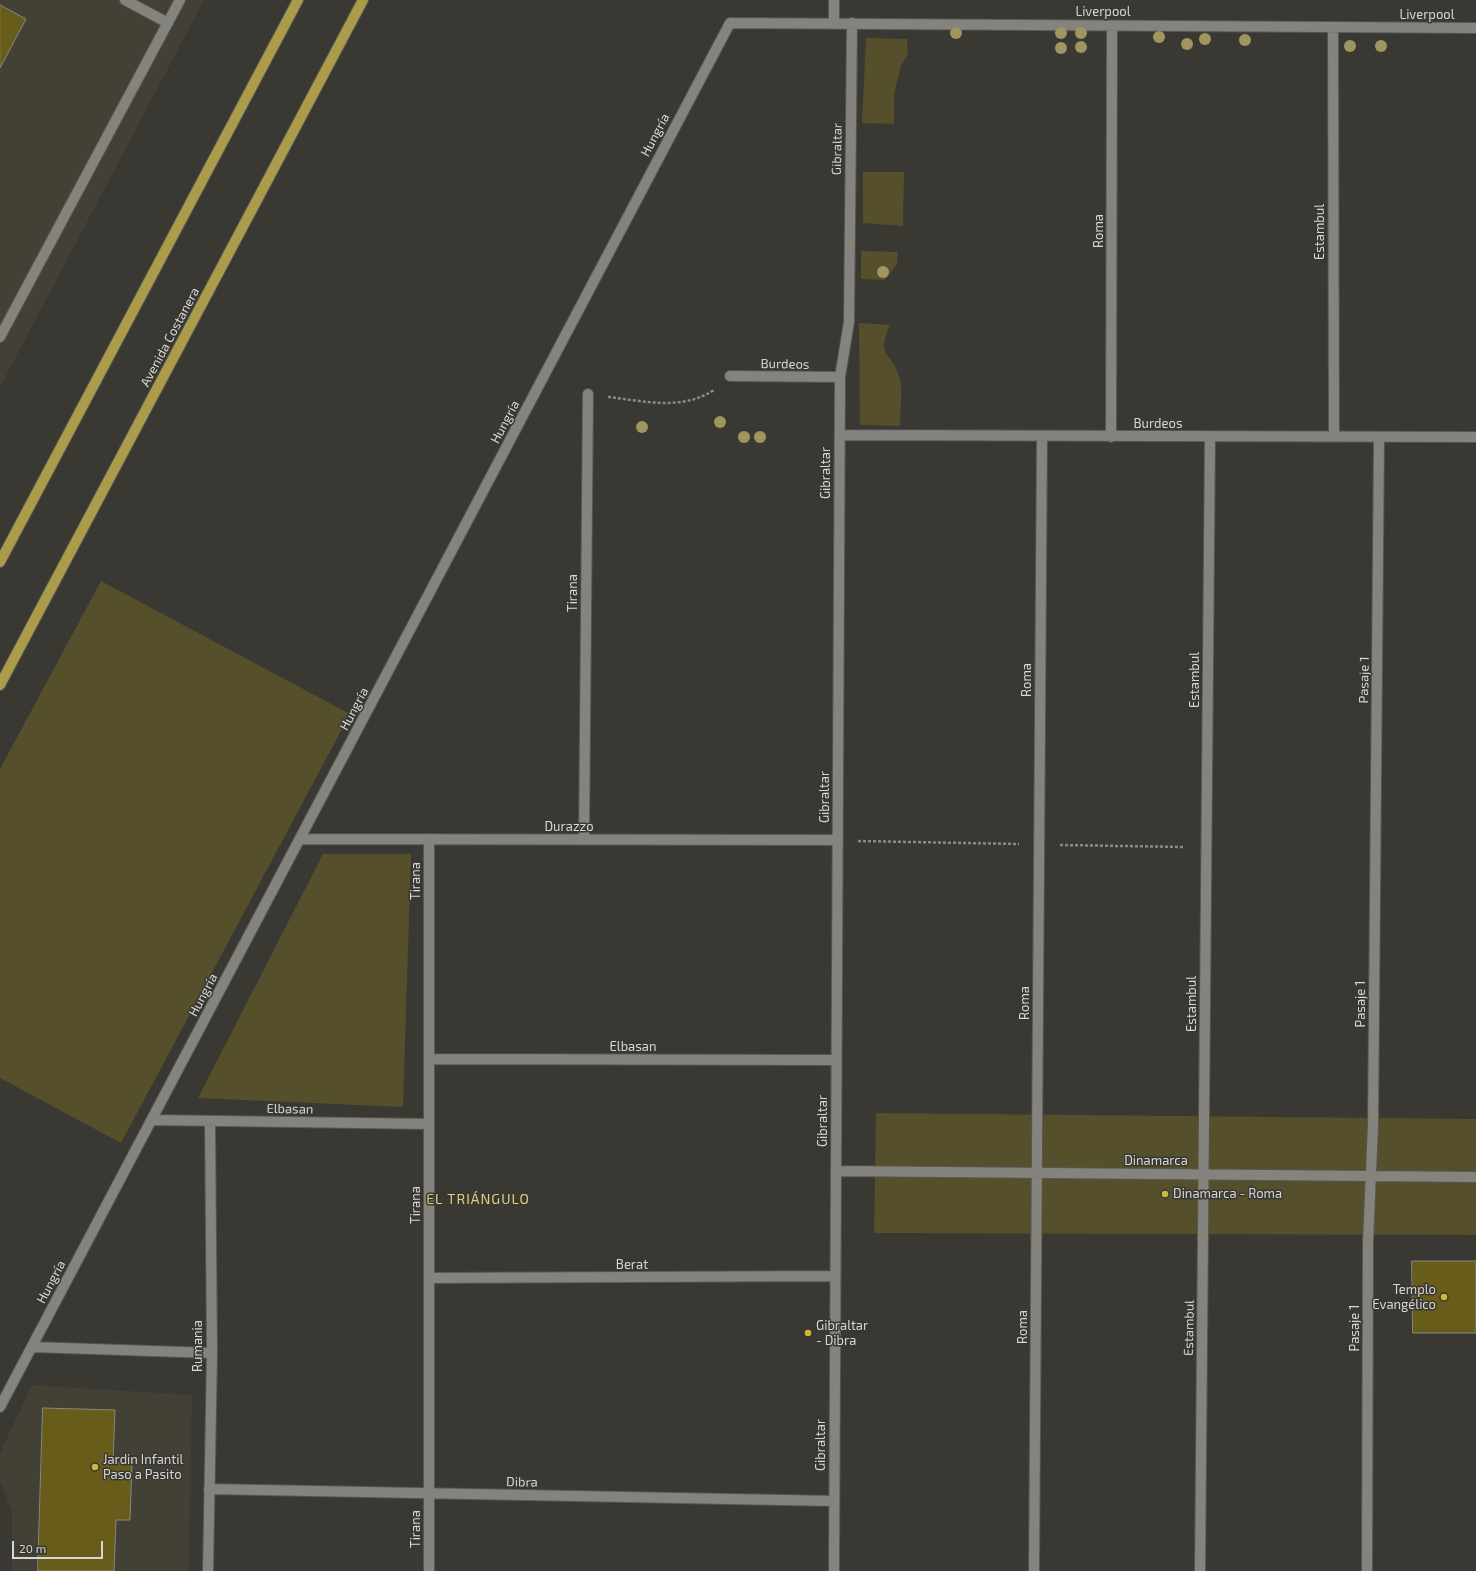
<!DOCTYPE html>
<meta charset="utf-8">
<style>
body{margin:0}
#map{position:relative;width:1476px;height:1571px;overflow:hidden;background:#393833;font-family:"Exo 2",sans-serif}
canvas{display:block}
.scale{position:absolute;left:12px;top:1541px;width:91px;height:18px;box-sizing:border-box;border:2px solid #d7d6d3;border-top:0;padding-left:5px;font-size:12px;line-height:14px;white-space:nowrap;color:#d7d6d3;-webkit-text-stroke:3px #393833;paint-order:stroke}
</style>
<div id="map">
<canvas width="1476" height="1571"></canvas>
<div class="scale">20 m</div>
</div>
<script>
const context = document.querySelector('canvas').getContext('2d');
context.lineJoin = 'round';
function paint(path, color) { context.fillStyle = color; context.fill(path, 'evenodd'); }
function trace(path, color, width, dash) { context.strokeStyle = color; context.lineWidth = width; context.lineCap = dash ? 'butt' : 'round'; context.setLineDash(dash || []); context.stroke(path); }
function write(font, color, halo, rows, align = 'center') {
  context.font = font + ' "Exo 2",sans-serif'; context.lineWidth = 3; context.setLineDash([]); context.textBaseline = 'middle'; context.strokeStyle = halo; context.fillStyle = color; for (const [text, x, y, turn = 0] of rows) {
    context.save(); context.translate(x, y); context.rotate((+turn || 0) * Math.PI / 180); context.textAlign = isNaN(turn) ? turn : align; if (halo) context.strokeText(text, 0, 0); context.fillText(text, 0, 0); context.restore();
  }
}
const built = new Path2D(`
 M0 0H204L0 387Z
 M32 1385 192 1395 189 1571H12V1512L0 1480V1453Z`);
const green = new Path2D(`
 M866 38 907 39 908 54 901 65 894 94V124L862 123Z
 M863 172H904L903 226 863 223Z
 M861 251 898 252 897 264 885 280 861 279Z
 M859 323 890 325C875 360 893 350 900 379 903 393 900 411 900 426L860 425Z
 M101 581 350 714 121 1143 0 1078V769Z
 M323 854H411L403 1107 198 1098Z
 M876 1113 1476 1119V1235L874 1233Z`);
const building = new Path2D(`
 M0 5 26 19 0 68Z
 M1412 1261H1476V1333H1413Z
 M43 1408 115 1410 113 1463H132L130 1520H116L114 1571H38Z`);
const path = new Path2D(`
 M608 397C644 401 682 411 714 390
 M858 841 1019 844
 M1060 845 1185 847`);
const minor = new Path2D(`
 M125 0 168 23
 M834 23V0
 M1333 27 1334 437
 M0 337 180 0
 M730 376 840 377
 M840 435 1476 437
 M1111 437 1112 26
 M300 839 838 840
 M584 840 588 394
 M429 1059 836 1060
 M152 1120 429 1124
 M836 1171 1476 1177
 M429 1278 835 1276
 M32 1347 212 1353
 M0 1407 730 23 1476 28
 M209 1489 834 1501
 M208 1571 212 1353 210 1121
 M429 1571V839
 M834 1571 840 377 849 322 852 23
 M1034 1571 1042 436
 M1200 1571 1210 437
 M1367 1571 1368 1242 1373 1125 1379 438`);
const major = new Path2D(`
 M0 562 298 0
 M0 685 363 0`);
const trees = [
 [956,33],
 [1061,33],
 [1081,33],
 [1159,37],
 [1205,39],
 [1245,40],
 [1187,44],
 [1350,46],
 [1381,46],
 [1081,47],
 [1061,48],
 [883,272],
 [720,422],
 [642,427],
 [744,437],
 [760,437]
];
const markers = [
 [1165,1194,4,"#cfb837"],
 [1444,1297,4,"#cfb837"],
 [808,1333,4,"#cfb837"],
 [95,1467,4,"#cfb837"]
];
const streetNames = [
 ["Liverpool",1103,12],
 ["Liverpool",1427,15],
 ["Hungría",655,135,-62],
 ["Gibraltar",837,149,-89],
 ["Roma",1099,231,-90],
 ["Estambul",1320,232,-90],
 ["Avenida Costanera",170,337,-62],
 ["Burdeos",785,364,1],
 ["Hungría",505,422,-62],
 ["Burdeos",1158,424],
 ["Gibraltar",826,473,-90],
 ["Tirana",573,593,-90],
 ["Roma",1027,680,-90],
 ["Estambul",1195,680,-90],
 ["Pasaje 1",1364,680,-89],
 ["Hungría",354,709,-62],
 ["Gibraltar",825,797,-90],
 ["Durazzo",569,827],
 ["Tirana",416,881,-90],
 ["Hungría",203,995,-62],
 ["Roma",1025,1003,-90],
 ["Estambul",1192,1004,-90],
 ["Pasaje 1",1361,1004,-90],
 ["Elbasan",633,1047],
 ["Elbasan",290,1109,1],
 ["Gibraltar",823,1121,-90],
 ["Dinamarca",1156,1161],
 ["Tirana",416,1205,-90],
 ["Berat",632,1265],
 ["Hungría",51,1282,-62],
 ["Roma",1023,1327,-90],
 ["Estambul",1189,1328,-89],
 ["Pasaje 1",1355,1328,-90],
 ["Rumania",198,1346,-90],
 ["Gibraltar",821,1445,-90],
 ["Dibra",522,1482,1],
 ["Tirana",416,1529,-90]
];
const poiNames = [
 ["Dinamarca - Roma",1173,1194],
 ["Templo",1436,1290,"right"],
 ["Evangélico",1436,1305,"right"],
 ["Gibraltar",816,1326],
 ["- Dibra",816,1341],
 ["Jardin Infantil",103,1460],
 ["Paso a Pasito",103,1475]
];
const neighbourhoodNames = [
 ["EL TRIÁNGULO",478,1199]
];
paint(built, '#434136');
paint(green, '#564f2b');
paint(building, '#685c1a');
trace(building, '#888781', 1);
trace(minor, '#575652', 12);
trace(major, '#575652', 12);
trace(path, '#8a8985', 2.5, [3, 2]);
trace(minor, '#85837d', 10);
trace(major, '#ab9c49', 10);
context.fillStyle = '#9f9560';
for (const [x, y] of trees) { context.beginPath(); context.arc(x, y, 6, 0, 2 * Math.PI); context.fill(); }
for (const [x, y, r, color] of markers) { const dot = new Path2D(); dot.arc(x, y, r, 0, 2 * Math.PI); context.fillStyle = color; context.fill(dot); trace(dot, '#393833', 1.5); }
write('13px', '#d7d6d3', '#393833', streetNames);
write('13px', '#d7d6d3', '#393833', poiNames, 'left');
context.letterSpacing = '1px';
write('14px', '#dece80', '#393833', neighbourhoodNames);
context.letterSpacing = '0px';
</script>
